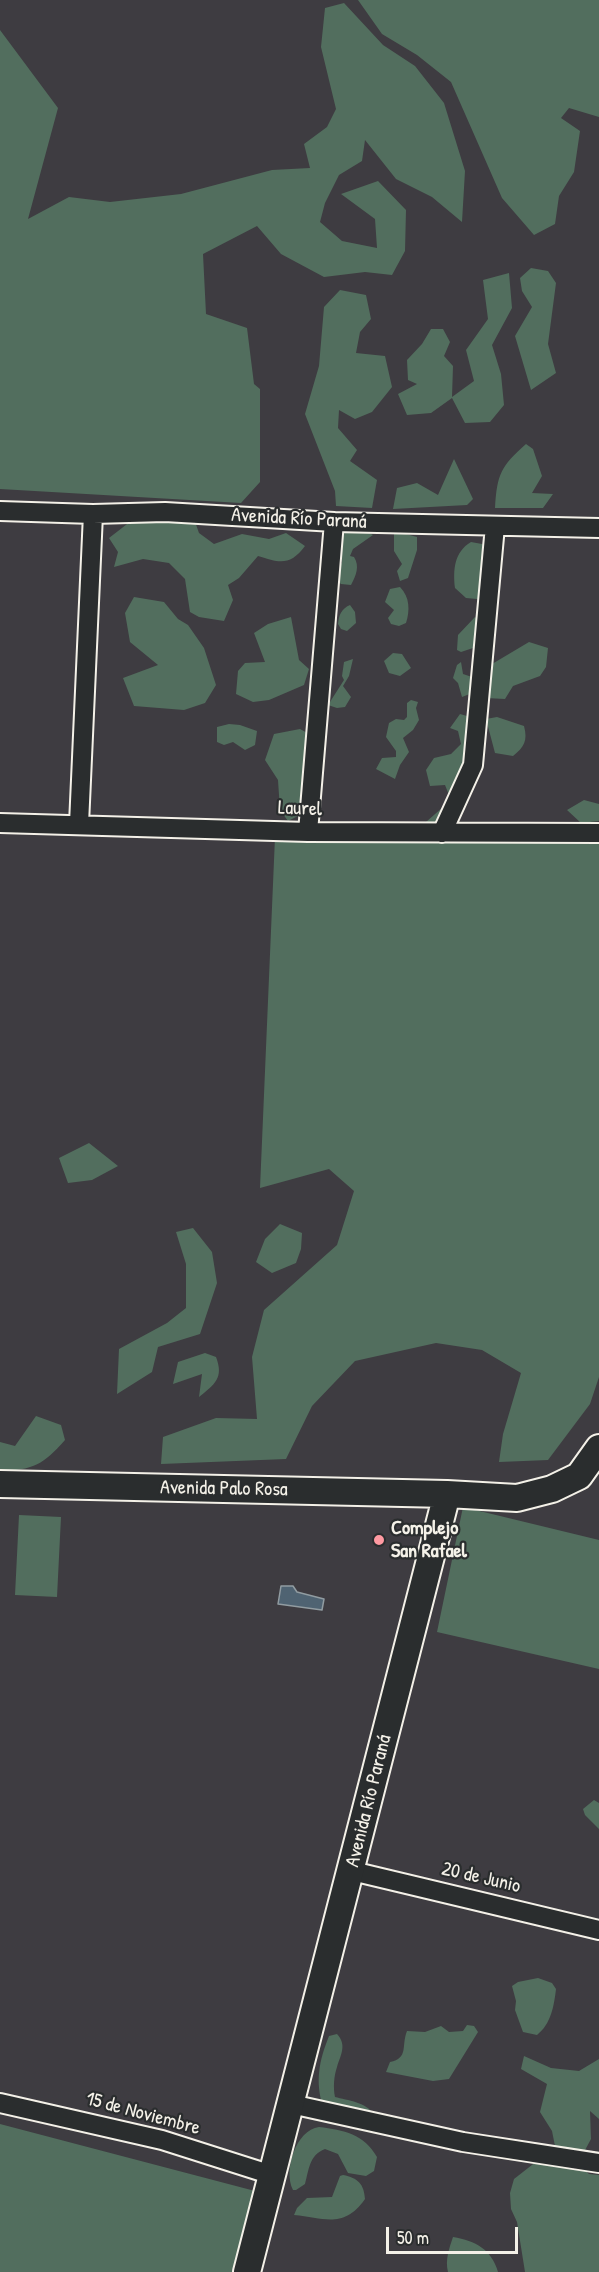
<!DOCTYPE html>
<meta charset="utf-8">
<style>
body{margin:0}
#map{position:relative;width:599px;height:2272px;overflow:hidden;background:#3e3c41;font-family:"Patrick Hand",sans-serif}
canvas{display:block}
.scale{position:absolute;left:386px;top:2227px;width:132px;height:27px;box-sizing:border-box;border:3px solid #f4f1e8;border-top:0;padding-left:8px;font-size:18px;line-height:21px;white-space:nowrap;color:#f4f1e8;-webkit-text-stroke:4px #2a2d2e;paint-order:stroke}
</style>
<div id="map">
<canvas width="599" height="2272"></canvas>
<div class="scale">50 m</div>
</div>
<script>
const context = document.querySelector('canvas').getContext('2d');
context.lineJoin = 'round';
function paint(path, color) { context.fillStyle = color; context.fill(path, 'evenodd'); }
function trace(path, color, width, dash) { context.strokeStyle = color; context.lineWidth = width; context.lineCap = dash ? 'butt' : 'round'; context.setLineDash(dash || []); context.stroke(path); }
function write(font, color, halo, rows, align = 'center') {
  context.font = font + ' "Patrick Hand",sans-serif'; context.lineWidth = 4.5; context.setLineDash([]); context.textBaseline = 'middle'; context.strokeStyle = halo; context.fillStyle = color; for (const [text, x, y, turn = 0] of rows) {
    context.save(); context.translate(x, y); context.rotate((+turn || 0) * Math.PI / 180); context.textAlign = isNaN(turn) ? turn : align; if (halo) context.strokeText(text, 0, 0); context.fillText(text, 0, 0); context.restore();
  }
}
const green = new Path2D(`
 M358 0H599V117L569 108 561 118 580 131 574 172 559 196 555 224 534 235 502 198 451 82 417 55 382 34Z
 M344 3 383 45 415 66 444 103 465 171 462 222 432 197 396 179 365 140 362 161 339 175 325 203 320 222 342 241 377 248 375 219 341 194 378 181 406 210 405 251 392 275 365 272 324 277 281 254 257 226 203 254 206 314 247 328 254 384 260 389V482L241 503 0 489V30L58 108 28 219 69 197 110 202 181 194 272 170 310 168 304 144 327 127 336 109 321 47 325 8Z
 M531 268 548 271 556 283 548 344 556 373 531 390 515 336 532 307 522 291 520 278Z
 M509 273 512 308 492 345 501 374 504 405 490 422 465 423 452 398 431 413 407 415 398 394 417 384 408 380 407 360 422 344 431 329H443L450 342 444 356 453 366 452 397 474 381 466 350 488 319 483 280Z
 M340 290 366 295 371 319 360 332 356 353 385 356 392 387 372 412 355 419 339 410 338 428 357 450 350 461 377 480 372 508 336 506 335 491 305 414 319 366 324 307Z
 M526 444 533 449 542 476 532 493 553 494 543 508H495C497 474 501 466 526 444Z
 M454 459 473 499 467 505 393 509 397 488 417 483 438 495Z
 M193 516 199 533 214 544 242 534 269 539 286 533 305 546C290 566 280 563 258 556L239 578 228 585 233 600 224 621 199 617 190 612 185 579 169 563 143 559 114 567 118 552 109 538 131 521Z
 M358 527 373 535 353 549 350 556 354 557C360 566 356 576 351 585L341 584 334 578V567L342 563 340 542 345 532Z
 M402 533 417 537V550L408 578 400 581 397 571 402 564 394 551V534Z
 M471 542 493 546 488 600 466 598 455 588C453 570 454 552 471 542Z
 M400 587C410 597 410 611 406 623L399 626 391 624 388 618 394 610 385 602 390 589Z
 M134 597 164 602 178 619 188 625 204 648 216 685 205 703 184 710 134 706 123 678 158 665 130 642 125 613Z
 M350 605 355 612 356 623 347 631 341 629 338 624C339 615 341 609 350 605Z
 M291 617 299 660 309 669 304 685 269 700 253 702 236 694 238 671 245 663 265 662 254 633 268 624Z
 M475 617 486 626 479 646 461 652 457 650 458 635Z
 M529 642 548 648 546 667 540 676 513 686 505 699 486 698 480 690 462 697 458 683 453 678 457 665 461 662 463 674 481 680 487 667Z
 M393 653 402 654 411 668 400 676 389 673 384 661Z
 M353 659 349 676 343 686 351 697 345 707 337 708 328 705 344 680 342 676 344 662Z
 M411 700 418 702 416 708 419 720 413 730 403 738 409 752 400 765 395 779 376 769 382 758 396 757V751L386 737 389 723 396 719 404 720 407 717V703Z
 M460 714 481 720 441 826 426 822 451 800 445 785 430 786 426 770 434 758 451 754 461 744 458 731 450 728Z
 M497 717 524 726C528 741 524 747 513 756L495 753 486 719Z
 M229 724 240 725 257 731 255 745 245 750 233 742 224 745 217 742V727Z
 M300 729 311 735 304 813 288 821 280 810 278 780 265 760 274 734Z
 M584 800 599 804V821L581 823 567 810Z
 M275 837 599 844V1377L590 1404 548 1460 499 1462 503 1434 521 1373 482 1350 436 1343 355 1361 312 1406 286 1459 161 1464 163 1437 216 1418 257 1419 252 1357 264 1310 337 1245 354 1191 329 1169 260 1188Z
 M89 1143 118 1166 92 1180 68 1183 59 1158Z
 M280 1224 302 1233 301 1249 296 1263 272 1273 256 1262 265 1239Z
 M193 1228 212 1252 217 1283 200 1334 158 1347 152 1372 117 1394 119 1349 167 1323 186 1308V1264L176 1232Z
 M205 1353 216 1357C224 1378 215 1384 199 1397L202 1374 173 1384 178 1362Z
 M36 1416 61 1425 65 1440C43 1465 33 1470 0 1471V1442L15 1446Z
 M463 1507 599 1540V1669L437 1632Z
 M19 1515 61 1517 57 1597 15 1595Z
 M594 1800 599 1803V1829L585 1815 583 1809Z
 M538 1978 552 1983 556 1989C554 2006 551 2024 537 2035L523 2032 515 2010 516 2001 512 1986 518 1982Z
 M467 2025 474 2026 478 2032 449 2079 433 2081 386 2072 390 2062C409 2058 401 2046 407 2031L425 2032 441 2026 449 2032 463 2031Z
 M337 2034C347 2045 341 2054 337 2067 334 2076 333 2087 335 2097 347 2100 368 2103 373 2114L323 2107C315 2081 319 2061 329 2036Z
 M524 2056 551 2068 579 2071 599 2059V2119L590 2111 591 2139 584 2152 555 2146 552 2131 540 2112 547 2084 521 2069Z
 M0 2124 255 2191 238 2272H0Z
 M319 2127C344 2130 364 2134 377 2157L374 2171 366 2176 348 2173 338 2154 325 2149C309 2155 309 2170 305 2184L296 2190H293C283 2170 296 2130 319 2127Z
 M537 2161 578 2164 589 2174 599 2175V2272H525L517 2222 511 2209 510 2193 514 2179Z
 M343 2175C358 2178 364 2184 365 2199 344 2229 325 2218 294 2215L297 2208 307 2198 332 2197 340 2176Z
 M453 2237C476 2241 491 2249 498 2272H448C445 2260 449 2249 453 2237Z`);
const water = new Path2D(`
 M281 1586H293L297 1592 324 1599 322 1610 278 1604Z`);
const street = new Path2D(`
 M0 511 93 514 165 512 334 522 599 528
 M0 823 308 832 599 833
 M79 824 93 514
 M308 832 334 522
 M442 833 473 765 495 526
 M352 1871 599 1930
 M0 2103 162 2140 272 2175
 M291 2104 463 2142 599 2163`);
const secondary = new Path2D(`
 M0 1484 447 1494 517 1498 552 1489 579 1476 599 1448
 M247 2272 447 1494`);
const markers = [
 [379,1540,6,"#ff9aa2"]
];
const streetNames = [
 ["Avenida Río Paraná",299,519,3],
 ["Laurel",300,809,2],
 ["Avenida Palo Rosa",224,1489,1],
 ["Avenida Río Paraná",369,1801,-76],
 ["20 de Junio",481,1878,13],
 ["15 de Noviembre",143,2114,15]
];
const poiNames = [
 ["Complejo",391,1529],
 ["San Rafael",391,1552]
];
paint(green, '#526e5e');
paint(water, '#4f6372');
trace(water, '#919ca1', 1.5);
trace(street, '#f4f1e8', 22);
trace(secondary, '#f4f1e8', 30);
trace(street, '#2a2d2e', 18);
trace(secondary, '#2a2d2e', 26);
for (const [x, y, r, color] of markers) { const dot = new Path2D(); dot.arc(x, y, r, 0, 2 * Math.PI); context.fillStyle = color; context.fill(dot); trace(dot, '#2a2d2e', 2); }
write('20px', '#f4f1e8', '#2a2d2e', streetNames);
write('bold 20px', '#f4f1e8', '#2a2d2e', poiNames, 'left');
</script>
